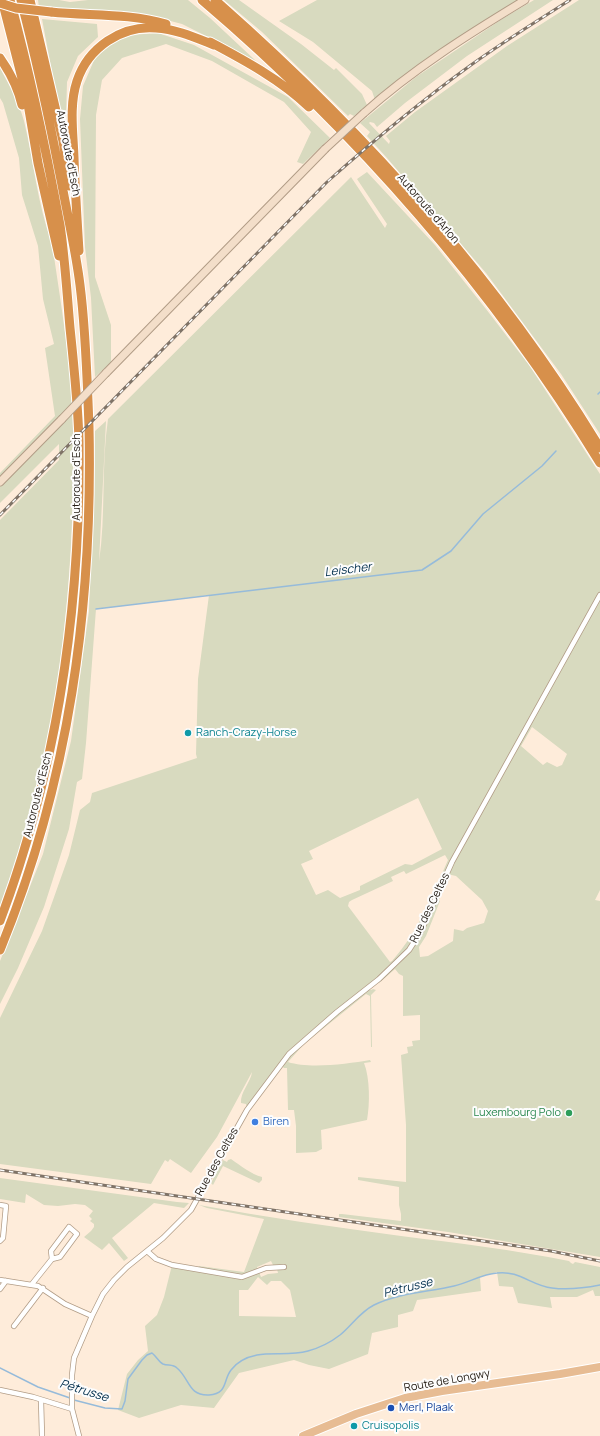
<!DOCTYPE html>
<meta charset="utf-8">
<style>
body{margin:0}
canvas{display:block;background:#feecda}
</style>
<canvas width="600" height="1436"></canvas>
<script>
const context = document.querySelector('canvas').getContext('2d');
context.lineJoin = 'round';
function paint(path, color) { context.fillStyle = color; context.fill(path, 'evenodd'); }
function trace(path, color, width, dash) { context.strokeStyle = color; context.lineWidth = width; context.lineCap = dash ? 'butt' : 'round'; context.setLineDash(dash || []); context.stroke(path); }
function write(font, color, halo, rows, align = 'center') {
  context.font = font + ' Manrope,sans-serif'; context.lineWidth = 4; context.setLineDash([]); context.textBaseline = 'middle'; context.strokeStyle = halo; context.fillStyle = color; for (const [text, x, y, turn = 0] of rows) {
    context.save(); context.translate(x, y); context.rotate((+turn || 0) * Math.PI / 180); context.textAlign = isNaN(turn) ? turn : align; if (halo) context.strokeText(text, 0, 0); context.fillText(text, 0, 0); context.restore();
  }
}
const green = new Path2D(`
 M38 0H59L70 2 88 0H188L210 18 256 61 182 24 144 14 39 8Z
 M224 0H239L301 44 334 70 336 68 362 94 367 105 354 116 350 114 348 116 262 32Z
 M317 0H519L477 26 423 62 375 100 372 91 313 42 279 21Z
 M534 0H553L467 56 405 103 377 127 374 123 370 122 369 123 389 144 390 141 386 136 415 112 507 46 579 0H600V434L561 374 486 273 387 158 367 136 370 132 360 123 416 77 502 19Z
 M42 19 97 24 98 37 78 56 67 82 66 118 61 120Z
 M158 33 194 45 288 97 330 138 303 164 297 162 311 132 284 102 212 61 166 44 122 58 102 80 96 115 95 277 111 325V363L95 377 91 298 85 247 80 119 83 86 95 58 113 43 130 35Z
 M0 68C9 85 19 102 24 121 34 161 37 204 52 243 59 291 67 339 71 387 74 432 74 477 72 522 67 653 46 783 0 906V520L59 460V444L0 503V473L55 416 45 348 54 344 43 299 38 246 22 195 19 158 3 103 0 98Z
 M367 172 435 245 486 309 529 365 600 474V890L595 900 600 901V1257L448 1232 339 1217V1214H342L401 1221V1214L399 1205V1187L358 1180V1177L406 1182V1125L401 1055 408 1053 407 1047 413 1046 412 1041 420 1040V1015L403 1016V976L399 974 395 969 379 983V979L367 988 371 990 373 989 376 990 371 995 372 1047H371L370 996 366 994 304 1044 288 1062C309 1069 347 1064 370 1060L371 1062 364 1063C370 1078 370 1104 367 1120L321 1130 322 1149 316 1152 296 1153V1126L294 1110H288L287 1068H284L280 1064 247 1110 246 1104 241 1103C240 1092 251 1082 252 1072L217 1137 191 1173 170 1159 168 1162 165 1160 151 1184 0 1164V1018L42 931 69 855 80 810 90 802 92 793 197 758 196 754 198 679 209 595 96 609 86 743 82 779 77 782 69 829 44 907 18 968 0 1004V961L43 854 71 741 89 611 95 431 106 421 99 562C106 515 101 466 108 419L351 177 385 228 387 224 357 179ZM532 727 567 754 562 765 557 767 547 762 543 765 521 746ZM418 798 442 849 412 865 405 864 360 886V890L340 898 328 890 316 895 301 864 313 859 309 851ZM445 855 448 860C432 896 419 931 392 961L390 962 348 906 349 902 352 900 393 881 391 877 404 871 406 874ZM447 874 456 876 482 900 488 911 484 923 467 928 463 931 454 929 453 941 428 956 420 957 419 947 426 936 440 901 439 900 447 881H444Z
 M231 1159C241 1166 251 1174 262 1177V1180L259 1183 223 1166 213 1185 211 1183 223 1160 227 1162 228 1160Z
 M0 1178 177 1202 189 1203 184 1208 154 1203 112 1238 128 1258 124 1261 109 1243 102 1250 84 1237 91 1231 94 1227V1224L90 1221 92 1219 89 1216 93 1211 85 1205 75 1204 58 1206 44 1205 26 1194 25 1203 0 1199Z
 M199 1205C266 1217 333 1227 401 1236 457 1243 514 1250 569 1261L571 1263 573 1264 575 1262 600 1267V1296H595L593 1290 577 1297H550L552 1308 518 1303 513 1287 499 1286 497 1272 480 1277 481 1291 417 1300 413 1311 398 1315V1327L372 1333 368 1354 329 1369 309 1365 294 1360 239 1373 214 1408 181 1405 139 1418 118 1410 127 1374 138 1360 148 1351 145 1326 157 1315 164 1297 172 1265 198 1269 199 1266 244 1272 264 1219 207 1208ZM271 1261 273 1265H276L278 1273 268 1274 261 1277 257 1267ZM258 1277 267 1285 271 1281H281L290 1290 296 1317 239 1316V1290H248Z`);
const stream = new Path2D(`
 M598 394 600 392
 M96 609 422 570 451 551 483 514 542 466 556 451
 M0 1368 38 1387 70 1398
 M74 1400 105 1408 122 1409 125 1401 128 1379 142 1360 147 1355 152 1353C156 1356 159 1362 163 1364 168 1366 173 1364 177 1368 190 1379 188 1396 209 1395 228 1394 223 1380 231 1370 237 1362 247 1357 257 1355 273 1352 290 1356 308 1351 319 1348 331 1342 340 1335 352 1325 360 1312 374 1305 398 1293 428 1292 454 1286 468 1283 482 1274 497 1273 519 1270 532 1286 552 1288 567 1290 585 1288 600 1285`);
const minor = new Path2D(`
 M0 1205 6 1206 3 1238 0 1241
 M147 1251 156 1259 172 1265 242 1277 266 1268 284 1267
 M0 1280 38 1286 65 1304 92 1316
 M32 1284 52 1259 51 1251 69 1227 77 1234 60 1257 52 1259
 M0 1289 6 1281
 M14 1326 43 1288
 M0 1390 33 1397 72 1409
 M41 1400 42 1436
 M79 1436 72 1409V1375L74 1358 92 1316 103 1294 114 1280 127 1267 163 1238 191 1210 247 1110 289 1054 337 1012 379 979 409 950 420 933 452 862 600 595`);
const secondary = new Path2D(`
 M364 113C413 69 469 34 525 0
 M106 373 325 149
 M0 482 62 419`);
const primary = new Path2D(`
 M303 1436 356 1414 405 1398 442 1391 560 1374 600 1367`);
const motorway = new Path2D(`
 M2 0 27 98 38 163 59 256
 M30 0 63 141 70 186
 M202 0C357 132 494 289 600 463
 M215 0C363 130 497 279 600 448
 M51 12C89 16 129 13 166 24
 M210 42C244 60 281 80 309 107
 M0 58C10 72 18 88 22 105
 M79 251C77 219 75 188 74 157 73 132 69 105 77 81 88 48 121 25 156 28 176 29 196 38 214 45
 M0 921C58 767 81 606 79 441 78 404 74 366 70 328 67 294 65 259 60 225 46 150 30 74 10 0
 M0 950C69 782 93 607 89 426 87 379 86 332 80 285 76 252 68 218 62 185 50 123 37 61 21 0`);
const rail = new Path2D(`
 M0 515 327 182C373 141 421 101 471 65 503 42 537 21 570 0
 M0 1170 551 1251 600 1261`);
const secondaryBridge = new Path2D(`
 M325 149 364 113
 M62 419 106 373`);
const motorwayBridge = new Path2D(`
 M0 3 16 8 51 12`);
const markers = [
 [188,733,4,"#0f9aa8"],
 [569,1113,4,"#2e9e5b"],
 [255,1122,4,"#3f7fe0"],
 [391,1408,4,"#1a4fb4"],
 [354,1426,4,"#0f9aa8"]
];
const streetNames = [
 ["Autoroute d'Esch",68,153,79],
 ["Autoroute d'Arlon",428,209,49],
 ["Autoroute d'Esch",77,477,-90],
 ["Autoroute d'Esch",38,795,-76],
 ["Rue des Celtes",430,908,-64],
 ["Rue des Celtes",217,1162,-61],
 ["Route de Longwy",447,1381,-10]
];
const cultureNames = [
 ["Ranch-Crazy-Horse",196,733],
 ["Cruisopolis",362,1426]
];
const leisureNames = [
 ["Luxembourg Polo",561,1113]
];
const shopNames = [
 ["Biren",263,1122]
];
const transitNames = [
 ["Merl, Plaak",399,1408]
];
const waterNames = [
 ["Leischer",348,570,-7],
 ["Pétrusse",408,1288,-14],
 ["Pétrusse",84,1391,17]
];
paint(green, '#d8dabf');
trace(stream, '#96bbda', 1.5);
trace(minor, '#b19c86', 6);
trace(secondary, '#b19c86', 9);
trace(primary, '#fff', 10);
trace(motorway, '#fff', 11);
trace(minor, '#fff', 4.5);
trace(secondary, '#f3dec9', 7);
trace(primary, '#e7bc93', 8);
trace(motorway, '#d7904b', 9);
trace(rail, '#7f7367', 3);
trace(rail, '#fdfdfd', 1.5, [4.5]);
trace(secondaryBridge, '#b19c86', 9, []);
trace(motorwayBridge, '#fff', 11, []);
trace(secondaryBridge, '#f3dec9', 7);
trace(motorwayBridge, '#d7904b', 9);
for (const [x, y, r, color] of markers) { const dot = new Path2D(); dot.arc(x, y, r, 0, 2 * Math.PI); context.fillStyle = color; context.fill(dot); trace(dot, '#fdfdfd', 1.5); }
write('11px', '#282018', '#fdfdfd', streetNames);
write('11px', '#0d838f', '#fdfdfd', cultureNames, 'left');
write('11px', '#27864d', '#fdfdfd', leisureNames, 'right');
write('11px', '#366cbe', '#fdfdfd', shopNames, 'left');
write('11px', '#164399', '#fdfdfd', transitNames, 'left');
write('italic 12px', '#002e4c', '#fdfdfd', waterNames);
</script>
